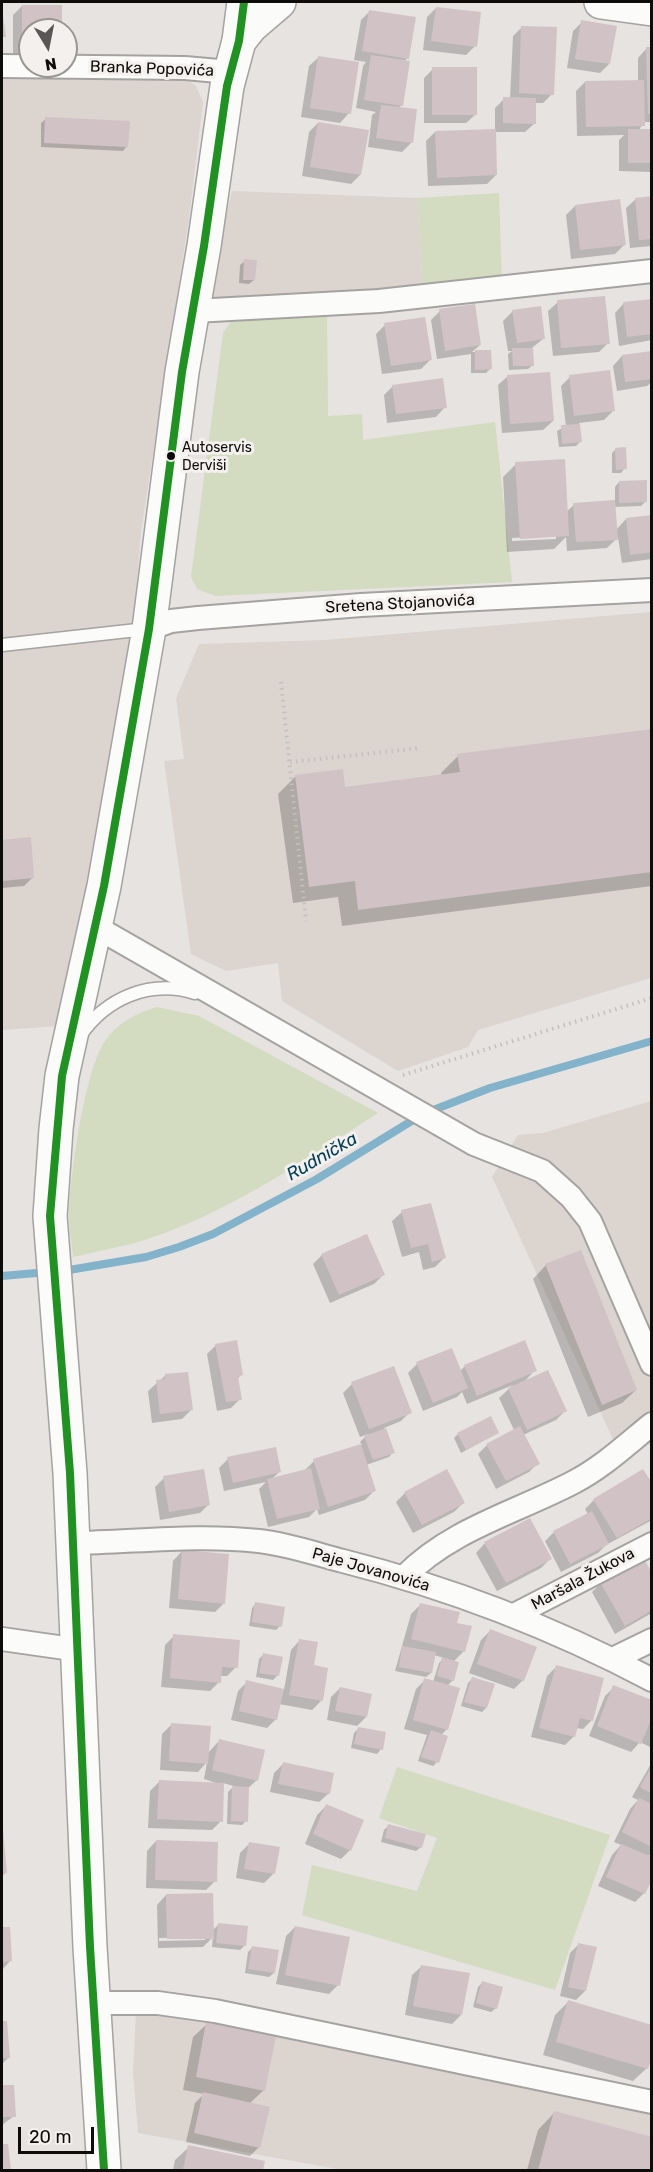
<!DOCTYPE html>
<meta charset="utf-8">
<style>
body{margin:0}
#map{position:relative;width:653px;height:2172px;overflow:hidden;background:#e6e3e1;font-family:Rubik,sans-serif}
canvas{display:block}
.frame{position:absolute;inset:0;border:3px solid #0d0c0b;pointer-events:none}
.north{position:absolute;left:18px;top:18px;width:60px;height:60px;box-sizing:border-box;background:#f4f0ed;border:2px solid #989593;border-radius:50%;rotate:170deg;font-size:16px;font-weight:700;line-height:24px;text-align:center;color:#0d0c0b}
.north::after{content:'';display:block;margin:auto;width:21px;height:27px;background:#595756;clip-path:polygon(50% 0,100% 100%,50% 72%,0 100%)}
.scale{position:absolute;left:18px;top:2127px;width:76px;height:27px;box-sizing:border-box;border:3px solid #0d0c0b;border-top:0;padding-left:8px;font-size:18px;line-height:21px;white-space:nowrap;color:#0d0c0b;-webkit-text-stroke:4px #f4f0ed;paint-order:stroke}
</style>
<div id="map">
<canvas width="653" height="2172"></canvas>
<div class="frame"></div>
<div class="north">N</div>
<div class="scale">20 m</div>
</div>
<script>
const context = document.querySelector('canvas').getContext('2d');
context.lineJoin = 'round';
function paint(path, color) { context.fillStyle = color; context.fill(path, 'evenodd'); }
function trace(path, color, width, dash) { context.strokeStyle = color; context.lineWidth = width; context.lineCap = dash ? 'butt' : 'round'; context.setLineDash(dash || []); context.stroke(path); }
function write(font, color, halo, rows, align = 'center') {
  context.font = font + ' Rubik,sans-serif'; context.lineWidth = 6; context.setLineDash([]); context.textBaseline = 'middle'; context.strokeStyle = halo; context.fillStyle = color; for (const [text, x, y, turn = 0] of rows) {
    context.save(); context.translate(x, y); context.rotate((+turn || 0) * Math.PI / 180); context.textAlign = isNaN(turn) ? turn : align; if (halo) context.strokeText(text, 0, 0); context.fillText(text, 0, 0); context.restore();
  }
}
const built = new Path2D(`
 M2 75 182 76 196 86 203 102 189 218 141 532 133 631 60 1026 2 1030Z
 M232 191 417 198 423 291 225 300 212 297V276Z
 M651 612V978L478 1030 468 1047 398 1071 282 1001 278 963 226 971 191 954 164 761 184 759 176 698 199 644 325 640Z
 M651 1101V1443L623 1461 492 1177 518 1135 543 1133Z
 M136 2014H173L651 2114V2170H343L138 2133 133 2072Z`);
const green = new Path2D(`
 M499 193 502 284 423 291 417 198Z
 M327 311 328 416 362 414 363 440 495 422 512 582 215 596 197 589 191 577 223 333 232 320Z
 M157 1007 199 1016 378 1113C304 1161 220 1218 135 1243 115 1248 93 1252 73 1257 72 1243 69 1229 69 1216 70 1177 84 1072 105 1041 117 1023 136 1013 157 1007Z
 M397 1767 610 1835 555 1990 302 1915 312 1865 417 1891 437 1838 379 1818Z`);
const shadow = new Path2D(`
 M22 6 61 30H30V59H13V15Z
 M436 8 475 46 466 55 423 50 427 17Z
 M370 11 407 58 404 62 402 105 398 108 411 143 402 152 368 147 370 132H367L360 175 351 184 302 176 309 132 318 123 370 132 372 115 376 112 356 108 363 66 366 62 354 60 361 20Z
 M582 22 609 64 600 73 567 68 573 31Z
 M522 27 552 94 543 103H535V123L525 132H494L496 175 487 184 428 186 426 141 435 132 495 130V108L504 99H510L513 36Z
 M647 48H652V122H644L639 130H652V172L619 171V140L624 135 577 136 576 91 585 82 638 81V58Z
 M319 57 349 113 340 123 301 117 309 66Z
 M433 69 476 114 466 123H424V78Z
 M46 119 127 146 123 151 41 147V123Z
 M652 198V246L630 248 626 208 636 199Z
 M575 206 624 245 615 254 571 259 566 215Z
 M245 261 254 280 249 284 239 283 240 265Z
 M652 300V340L619 346 615 313 624 303Z
 M558 302 608 343 599 352 553 356 548 311Z
 M440 311 480 345 472 352H490V369L486 373H471V354L437 359 431 320Z
 M513 311 544 338 532 348 533 365 528 369 509 370 508 354 512 351H508L503 321Z
 M385 325 430 360 421 369 382 374 376 334Z
 M652 352V382L647 386 617 391 613 366 622 356Z
 M508 376 553 421 543 430 502 433 498 385Z
 M570 377 614 410 604 420 579 423 580 442 576 446 559 447 557 431 566 426 561 386Z
 M393 386 445 407 436 417 387 423 384 395Z
 M616 449 625 468 621 473H612V453Z
 M516 464 566 512 574 505 615 502V487L619 482 646 501 641 506 614 507 616 530 626 519 652 516V559L622 563 618 537 607 548 567 551 566 537 554 549 507 552 503 477ZM556 536V539L512 541V538Z
 M652 731V886L342 926 338 897 293 903 278 794 295 777 344 788 442 776 441 773 458 756Z
 M29 839 33 877 24 886 2 888V841Z
 M402 1212 444 1258 435 1267 423 1270 419 1252 402 1257 392 1221Z
 M322 1255 383 1275 374 1284 330 1303 313 1264Z
 M546 1265 636 1390 622 1403 588 1417 533 1279Z
 M216 1345 242 1374 237 1379 240 1399 231 1408 217 1411 207 1354Z
 M451 1350 460 1371 465 1366 535 1370 524 1382 565 1411 556 1420 523 1435 538 1463 529 1472 496 1489 478 1454 487 1445 514 1430 499 1398 513 1385 467 1404 462 1392 457 1397 423 1411 408 1373 417 1364Z
 M165 1376 191 1410 182 1419 152 1423 148 1391Z
 M352 1384 410 1412 401 1421 384 1428 393 1452 389 1457 366 1465 374 1491 365 1500 319 1515 317 1509 309 1517 268 1527 259 1489 266 1482 224 1491 219 1468 228 1459 279 1472 272 1479 305 1470 314 1461 362 1445 360 1442 368 1434 360 1437 343 1393Z
 M497 1433 461 1453 454 1438 458 1434Z
 M164 1478 209 1504 200 1513 160 1520 155 1487Z
 M652 1486V1520L606 1545 598 1553 561 1572 545 1541 554 1532 588 1514 585 1509 594 1500Z
 M405 1493 463 1503 454 1512 413 1533 396 1502Z
 M485 1543 550 1559 541 1568 497 1591 476 1553Z
 M182 1551 224 1603 215 1612 169 1608 173 1561Z
 M652 1576V1613L615 1634 592 1592 601 1583Z
 M256 1603 280 1626 276 1630 249 1626 252 1608Z
 M421 1604 455 1624 464 1651 453 1662V1680L447 1686V1729L441 1735 437 1762 433 1766 418 1761 427 1735 404 1729 416 1689 425 1680 433 1682 439 1663 444 1658 434 1655 431 1673 426 1677 395 1671 411 1614Z
 M490 1631 523 1680 514 1689 469 1673 481 1640Z
 M174 1636 236 1667 227 1676H220L219 1682 210 1691 161 1687 165 1645Z
 M300 1640 312 1667 321 1701 312 1710 279 1704 276 1719 267 1728 231 1720 238 1691 247 1682 284 1690 291 1650Z
 M263 1655 277 1676 273 1680 256 1677 259 1659Z
 M556 1667 592 1720 583 1729 576 1728 574 1736 565 1745 531 1737 547 1676Z
 M472 1679 486 1708 482 1712 461 1706 468 1683Z
 M614 1687 652 1715V1748L640 1742 631 1752 589 1736 605 1696Z
 M340 1688 366 1717 357 1726 327 1720 331 1697Z
 M171 1725 208 1753 219 1741 257 1780 247 1789 246 1821 242 1825 227 1824 228 1792 234 1786 223 1783 221 1821 212 1830 148 1828 150 1791 159 1782 219 1784 204 1779 207 1762 198 1772 160 1770 162 1734Z
 M358 1729 381 1749 377 1754 351 1748 354 1733Z
 M652 1762V1853L647 1857 644 1893 635 1902 598 1886 612 1855 621 1845 614 1842 630 1809 638 1800 632 1797Z
 M283 1764 329 1793 319 1802 270 1792 274 1773Z
 M326 1806 350 1850 341 1859 305 1844 317 1815Z
 M2 1815 5 1873 2 1876Z
 M388 1826 421 1847 416 1851 381 1842 384 1830Z
 M156 1841 215 1881 206 1890 146 1888 147 1851Z
 M249 1844 273 1874 264 1883 236 1878 240 1853Z
 M166 1895 212 1931 218 1925 245 1945 240 1950 212 1947 213 1937 203 1947 158 1948 157 1905ZM205 1937V1940L159 1941V1938Z
 M295 1927 338 1985 329 1994 276 1984 286 1936Z
 M9 1928 11 1960 2 1970V1929Z
 M579 1944 585 1991 576 2000 560 1996 570 1953Z
 M253 1947 274 1973 269 1977 245 1973 248 1952Z
 M422 1966 461 2015 452 2024 405 2015 412 1975Z
 M482 1983 496 2008 491 2012 473 2007 478 1987Z
 M568 2002 647 2068 633 2081 543 2055 555 2015Z
 M6 2022 9 2057 2 2064V2023Z
 M207 2024 264 2090 249 2104 259 2147 250 2156 186 2142 195 2103 204 2094 183 2090 193 2037Z
 M13 2086 14 2116 2 2125V2087Z
 M554 2113 652 2138V2170H527L538 2130Z
 M189 2147 263 2162 261 2170H173L175 2160Z`);
const stream = new Path2D(`
 M63 1271 146 1257 179 1247 213 1234 317 1179 423 1114 490 1088 652 1041
 M2 1276 48 1272`);
const building = new Path2D(`
 M22 5H62V30H30V50H22Z
 M436 7 481 12 477 47 431 41Z
 M2 9 6 37H2Z
 M369 10 416 17 409 59 362 51Z
 M581 20 617 26 610 64 575 59Z
 M521 26 557 27 554 95 519 93Z
 M646 47H652V114H648Z
 M371 55 410 61 403 106 364 100Z
 M318 56 359 62 351 114 310 108Z
 M432 67H477V115H432Z
 M644 80 645 126 586 127 585 81Z
 M503 97 536 98V124L503 123Z
 M381 105 417 109 413 143 376 138Z
 M45 117 130 121 128 147 44 143Z
 M318 122 369 130 361 175 310 167Z
 M496 129 497 175 437 178 435 131Z
 M628 129H652V163H628Z
 M652 196V239L639 240 635 198Z
 M620 199 626 245 580 250 575 205Z
 M244 259 257 260 255 280H243Z
 M605 296 610 344 561 348 557 300Z
 M652 299V334L627 337 623 302Z
 M475 304 481 345 445 351 439 309Z
 M541 306 545 339 517 343 512 310Z
 M425 317 432 360 391 366 384 323Z
 M512 348H533L534 366H513Z
 M475 350H491L492 369 475 370Z
 M652 351V379L625 382 622 355Z
 M610 370 615 411 574 416 569 375Z
 M550 372 554 421 510 424 507 375Z
 M443 378 447 408 396 414 392 385Z
 M580 424 582 442 562 444 561 425Z
 M626 447 627 469 616 470 615 448Z
 M565 459 569 536 520 539 515 462Z
 M647 480V502L619 503V481Z
 M615 500 618 540 576 542 573 503Z
 M652 515V552L630 555 626 518Z
 M652 729V872L358 910 355 881 309 887 295 775 343 769 345 787 460 772 457 754Z
 M31 837 34 878 2 881V840Z
 M431 1203 446 1258 432 1262 428 1244 411 1248 401 1210Z
 M367 1234 385 1275 339 1295 321 1254Z
 M581 1250 637 1390 602 1405 545 1264Z
 M237 1340 243 1375 238 1376 242 1400 226 1402 215 1344Z
 M525 1340 537 1371 477 1396 464 1365Z
 M452 1348 468 1388 433 1403 416 1362Z
 M394 1366 412 1413 369 1429 351 1382Z
 M548 1370 567 1411 527 1430 508 1388Z
 M188 1372 193 1410 160 1414 156 1380 165 1379V1374Z
 M491 1416 499 1433 466 1450 457 1433Z
 M520 1426 540 1464 506 1481 486 1444Z
 M386 1428 395 1453 373 1460 364 1436Z
 M361 1444 376 1491 328 1507 313 1459Z
 M276 1447 281 1472 233 1483 227 1457Z
 M311 1468 320 1509 277 1519 267 1479Z
 M204 1469 210 1505 169 1512 163 1476Z
 M447 1469 465 1503 422 1525 404 1492Z
 M643 1469 652 1483V1518L617 1538 593 1499Z
 M592 1511 609 1544 570 1564 553 1531Z
 M530 1518 552 1559 506 1583 484 1542Z
 M182 1550 229 1554 225 1604 178 1599Z
 M643 1557 652 1573V1610L625 1626 600 1582Z
 M255 1602 285 1607 282 1627 252 1622Z
 M420 1603 460 1612 457 1623 472 1626 465 1652 411 1639Z
 M490 1629 537 1647 524 1681 477 1664Z
 M173 1634 240 1640 238 1668 222 1667 221 1683 170 1678Z
 M299 1639 318 1642 314 1665 328 1668 323 1701 289 1695Z
 M402 1646 436 1652 432 1673 399 1667Z
 M263 1653 283 1657 279 1676 259 1673Z
 M442 1657 459 1662 454 1681 437 1676Z
 M556 1665 604 1678 593 1721 580 1718 575 1737 539 1728Z
 M472 1677 495 1684 487 1708 464 1702Z
 M424 1678 460 1688 448 1730 413 1720Z
 M246 1680 284 1689 277 1720 239 1711Z
 M613 1685 652 1700V1717L641 1744 597 1726Z
 M340 1687 372 1694 367 1717 335 1711Z
 M171 1723 211 1726 208 1764 169 1761Z
 M358 1727 386 1732 383 1750 354 1744Z
 M431 1730 448 1736 439 1763 421 1757Z
 M219 1739 265 1750 258 1781 212 1770Z
 M283 1762 334 1773 330 1794 278 1784Z
 M652 1766V1794L640 1787Z
 M159 1780 224 1783 223 1822 157 1819Z
 M232 1786 249 1787 248 1822 231 1821Z
 M639 1798 652 1804V1847L622 1832Z
 M326 1804 364 1820 351 1851 313 1834Z
 M2 1819 7 1873 2 1874Z
 M388 1824 426 1834 422 1848 385 1838Z
 M156 1840 218 1842 217 1882 155 1880Z
 M249 1842 280 1847 275 1874 244 1869Z
 M621 1844 652 1857V1880L645 1894 606 1877Z
 M213 1893 214 1939H167L166 1894Z
 M218 1923 248 1926 246 1946 216 1943Z
 M295 1926 350 1937 340 1986 285 1975Z
 M2 1927H10L12 1961 2 1962Z
 M578 1943 597 1947 586 1991 568 1987Z
 M252 1946 279 1950 275 1973 248 1969Z
 M421 1965 470 1973 462 2015 413 2006Z
 M482 1981 503 1987 497 2009 476 2003Z
 M568 2000 652 2025V2057L648 2069 556 2042Z
 M2 2021H7L10 2058H2Z
 M206 2022 276 2036 265 2091 196 2077Z
 M2 2085H14L16 2117H2Z
 M203 2092 270 2107 260 2148 194 2133Z
 M554 2111 652 2137V2170H538Z
 M2 2144H8L11 2170H2Z
 M188 2145 265 2161 263 2170H183Z`);
const path = new Path2D(`
 M281 682 306 921
 M290 762 421 748
 M403 1075 652 998`);
const lane = new Path2D(`
 M2 645 146 629
 M80 1036C106 998 150 979 195 993`);
const street = new Path2D(`
 M2 66 185 68 230 72
 M194 311 379 301 652 271
 M149 629 171 621 198 618 361 605 652 590
 M96 927 474 1144 542 1171 571 1197 590 1221 652 1364
 M73 1543C135 1542 198 1534 259 1541 287 1544 316 1554 343 1561 450 1588 554 1628 652 1680
 M405 1576C451 1529 517 1512 574 1482 603 1467 627 1444 652 1424
 M514 1615 652 1544
 M2 1639 79 1650
 M613 1659 652 1640
 M93 2003H158L215 2011 652 2102`);
const secondary = new Path2D(`
 M104 2170 90 1947 70 1473 50 1216 56 1129 62 1076 104 886 149 629 182 372 204 246 227 86 239 41 244 2`);
const primary = new Path2D(`
 M601 2 652 9
 M239 41 251 26 279 2`);
const bus1 = new Path2D(`
 M104 2170 90 1947 70 1473 50 1216 62 1076 104 886 149 629 182 372 204 246 227 86 239 41 244 2`);
const markers = [
 [171,456,5,"#0d0c0b"]
];
const busNames = [
 ["Autoservis",182,448],
 ["Derviši",182,466]
];
const streetNames = [
 ["Branka Popovića",152,69,2],
 ["Sretena Stojanovića",400,604,-3],
 ["Paje Jovanovića",371,1570,16],
 ["Maršala Žukova",583,1579,-28]
];
const waterNames = [
 ["Rudnička",322,1157,-30]
];
paint(built, '#dbd4cf');
paint(green, '#d3dbc0');
paint(shadow, '#0003');
trace(stream, '#83b3cb', 8);
paint(building, '#d1c2c6');
trace(lane, '#a5a3a1', 15);
trace(street, '#a5a3a1', 26);
trace(secondary, '#a5a3a1', 36);
trace(primary, '#a5a3a1', 36);
trace(path, '#c1c1c0', 4, [1.5, 4.5]);
trace(lane, '#fbfbfa', 12);
trace(street, '#fbfbfa', 22);
trace(secondary, '#fbfbfa', 33);
trace(primary, '#fbfbfa', 33);
trace(bus1, '#229124', 8);
for (const [x, y, r, color] of markers) { const dot = new Path2D(); dot.arc(x, y, r, 0, 2 * Math.PI); context.fillStyle = color; context.fill(dot); trace(dot, '#f4f0ed', 2); }
write('14px', '#0d0c0b', '#f4f0ed', busNames, 'left');
write('16px', '#0d0c0b', '#f4f0ed', streetNames);
write('italic 18px', '#003d55', '#f4f0ed', waterNames);
</script>
